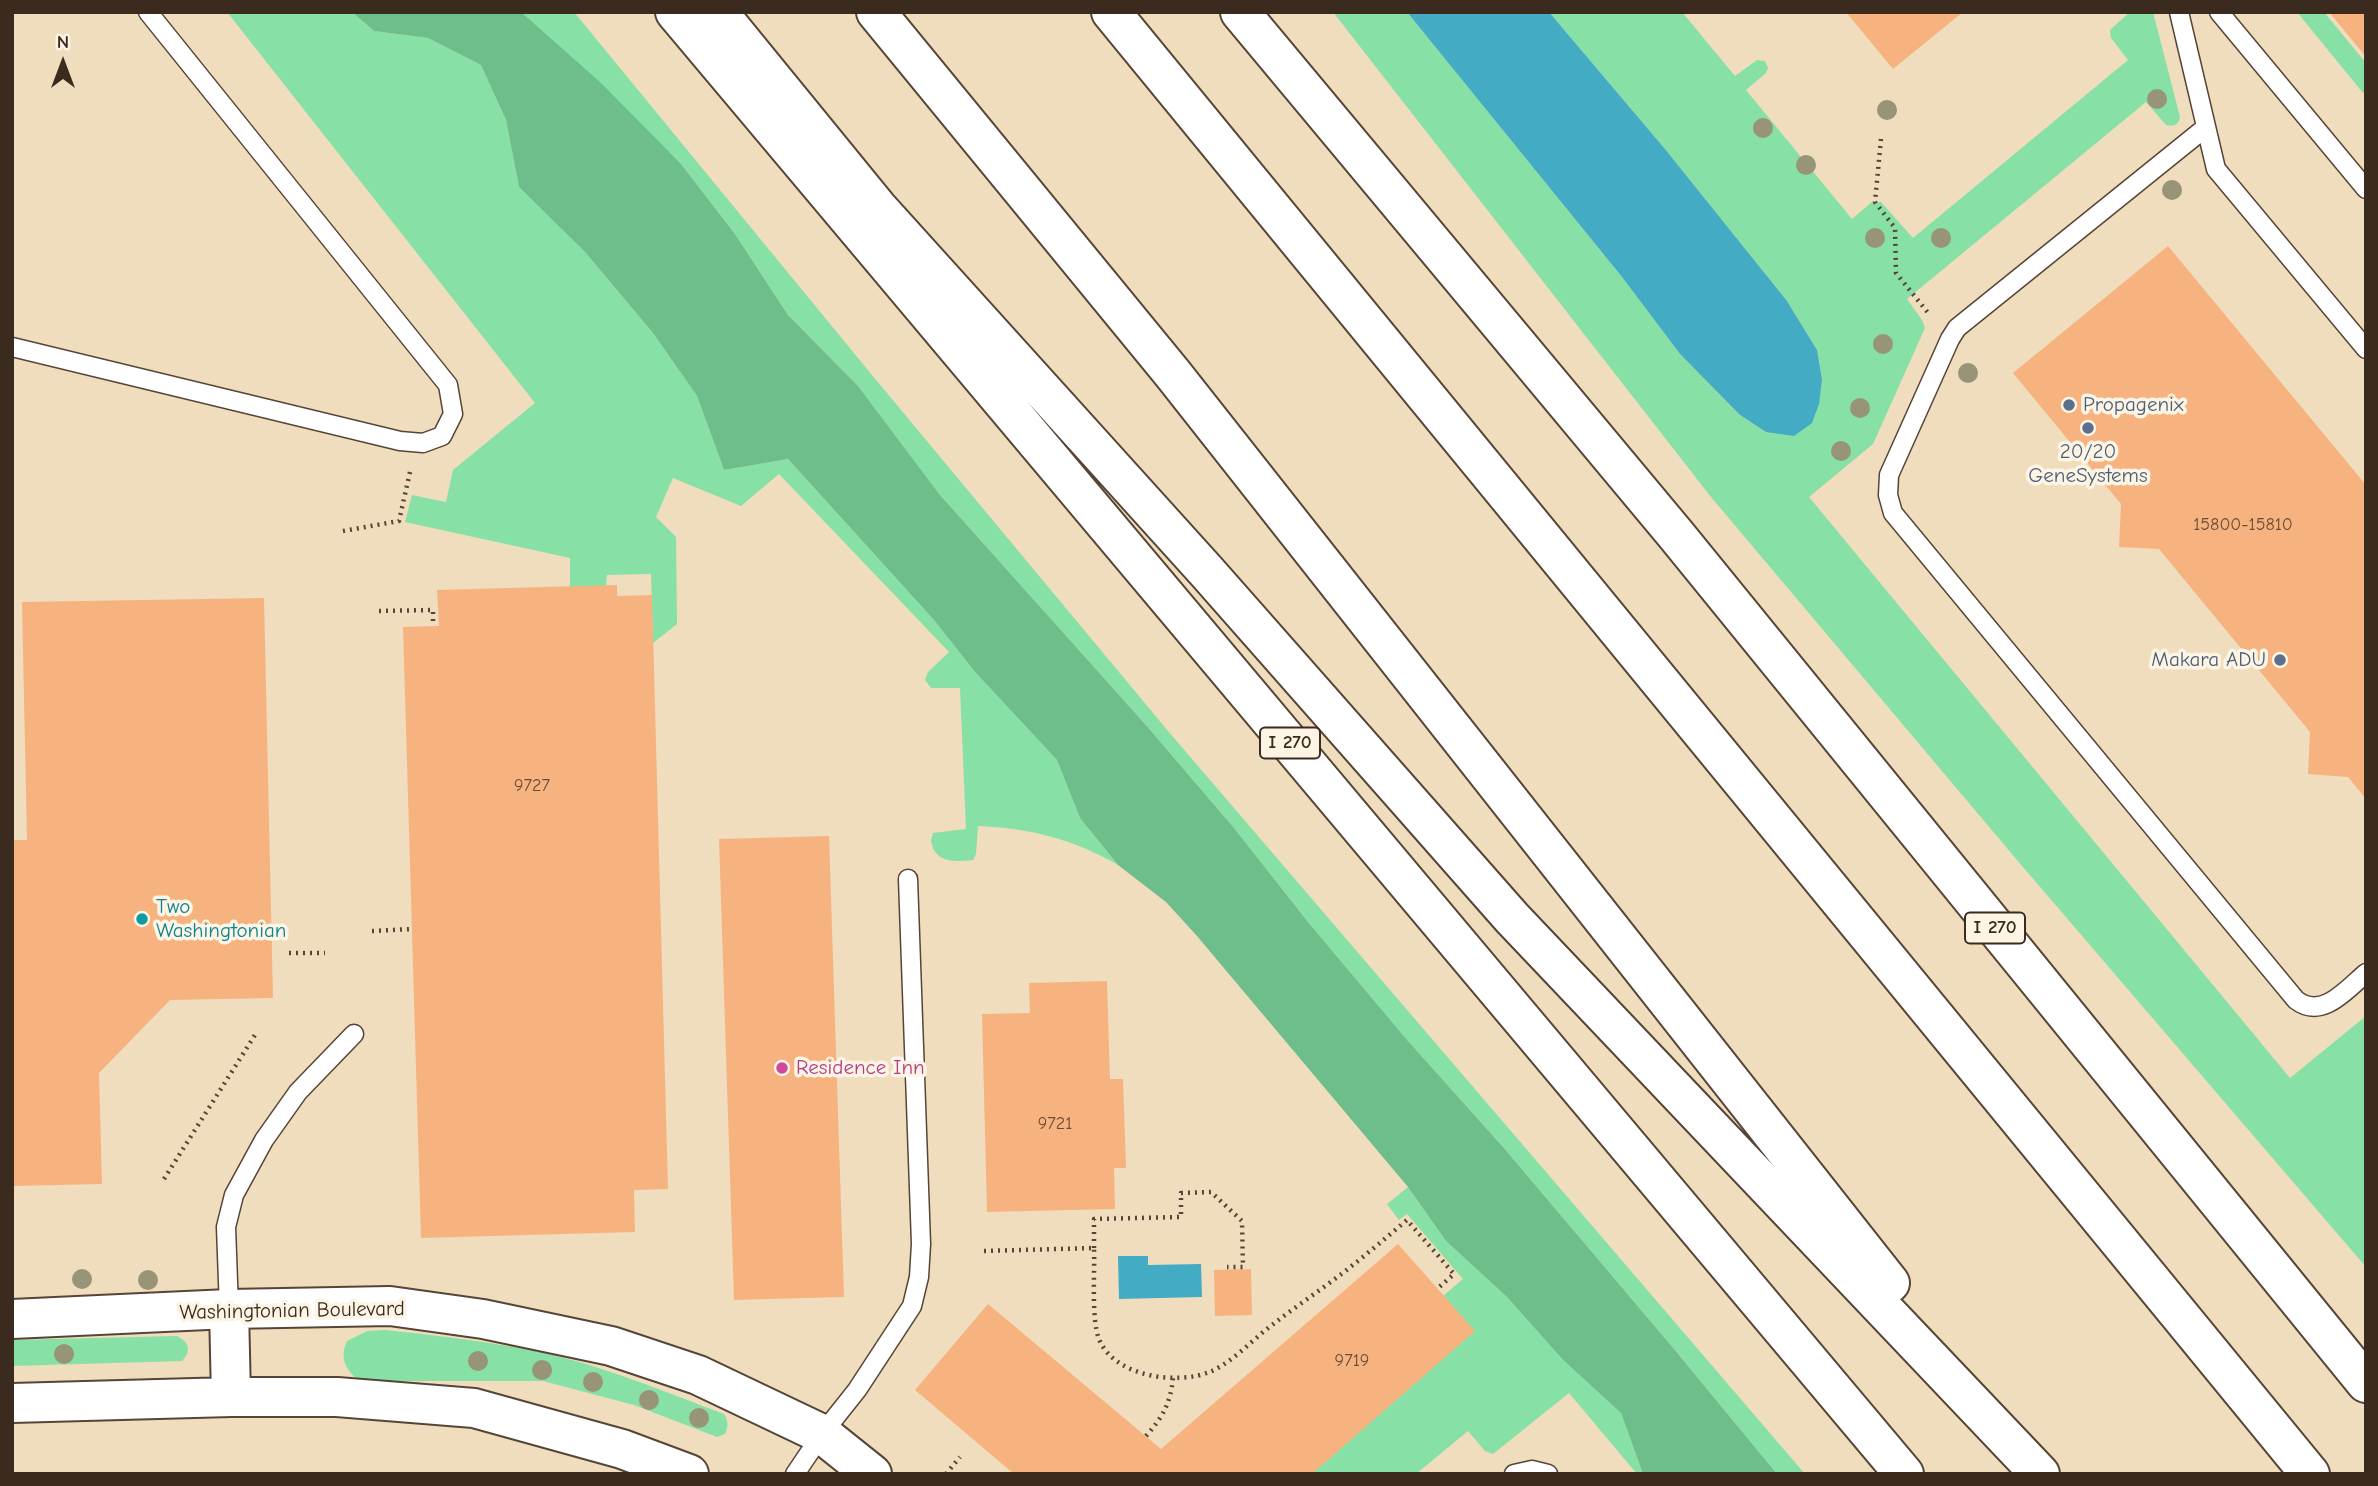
<!DOCTYPE html>
<style>
body{margin:0}
#map{position:relative;width:2378px;height:1486px;overflow:hidden;background:#f0ddbd;font-family:"Comic Neue",sans-serif}
canvas{display:block}
.frame{position:absolute;inset:0;border:14px solid #3b2a1e;pointer-events:none}
.north{position:absolute;left:28px;top:28px;width:70px;height:70px;-webkit-text-stroke:5px #fcf5e5;paint-order:stroke;rotate:0deg;font-size:19px;font-weight:700;line-height:28px;text-align:center;color:#3b2a1e}
.north::after{content:'';display:block;margin:auto;width:24px;height:32px;background:#3b2a1e;clip-path:polygon(50% 0,100% 100%,50% 72%,0 100%)}
</style>
<div id="map">
<canvas width="2378" height="1486"></canvas>
<div class="frame"></div>
<div class="north">N</div>
</div>
<script>
const context = document.querySelector('canvas').getContext('2d');
context.lineJoin = 'round';
function paint(path, color) { context.fillStyle = color; context.fill(path, 'evenodd'); }
function trace(path, color, width, dash) { context.strokeStyle = color; context.lineWidth = width; context.lineCap = dash ? 'butt' : 'round'; context.setLineDash(dash || []); context.stroke(path); }
function write(font, color, halo, rows, align = 'center') {
  context.font = font + ' "Comic Neue",sans-serif'; context.lineWidth = 7; context.setLineDash([]); context.textBaseline = 'middle'; context.strokeStyle = halo; context.fillStyle = color; for (const [text, x, y, turn = 0] of rows) {
    context.save(); context.translate(x, y); context.rotate((+turn || 0) * Math.PI / 180); context.textAlign = isNaN(turn) ? turn : align; if (halo) context.strokeText(text, 0, 0); context.fillText(text, 0, 0); context.restore();
  }
}
const green = new Path2D(`
 M227 12H352L374 31 428 38 481 65 506 120 519 187 585 252 653 333 697 396 724 470 788 459 934 620 975 672 1057 760 1080 818 1118 865C1074 839 1028 828 978 826L976 854 973 860C954 862 935 863 931 841L933 833 966 829 960 688H931L925 680 928 672 949 652 779 474 741 506 673 478 656 517 676 537 677 624 653 643 651 574 607 575 606 586 570 587V558L405 522 412 495 446 502 453 470 535 403Z
 M521 12H574L867 369 1168 731 1805 1474H1777L1674 1349 1503 1147 1408 1041 1308 922 1234 828 1145 724 940 495 858 386 788 315 735 234 681 164Z
 M1333 12H1407L1622 277 1680 354 1740 415 1766 432 1822 379 1817 350 1787 301 1665 149 1549 12H1682L1735 76 1757 60 1765 61 1768 68 1766 73 1746 90 1852 219 1872 202H1881L1913 238 2128 60 2111 38 2110 30 2130 12H2153L2180 117C2179 124 2174 127 2166 125L2146 102 1907 299 1922 320 1925 328 1873 444 1809 497 2290 1078 2366 1016V1267L2017 860 1711 497Z
 M2297 12H2324L2366 63V91L2363 93Z
 M1408 1187 1446 1241 1507 1297 1563 1360 1621 1413 1643 1474H1637L1569 1393 1493 1454 1485 1451 1468 1431 1416 1474H1312L1443 1296 1463 1279 1407 1214 1399 1220 1387 1204Z
 M385 1330C434 1335 482 1341 530 1350 596 1363 661 1390 724 1414 729 1422 728 1426 725 1434L717 1437 634 1405 543 1381H361C346 1372 339 1358 347 1341L367 1331Z
 M177 1336C189 1342 192 1351 182 1361L12 1366V1340Z`);
const forest = new Path2D(`
 M352 12H521L601 83 681 164 735 234 788 315 858 386 940 495 1145 724 1234 828 1308 922 1408 1041 1503 1147 1674 1349 1777 1474H1643L1621 1413 1563 1360 1507 1297 1446 1241 1408 1187 1197 936 1166 902 1118 865 1080 818 1057 760 975 672 934 620 788 459 724 470 697 396 653 333 585 252 519 187 506 120 481 65 428 38 374 31Z`);
const water = new Path2D(`
 M1407 12H1549L1665 149 1787 301 1817 350 1822 379 1819 404 1812 423 1794 436 1766 432 1740 415 1680 354 1622 277Z
 M1118 1256H1148V1265L1201 1264 1202 1297 1119 1299Z`);
const building = new Path2D(`
 M1846 12H1963L1893 69Z
 M2329 12H2366V57Z
 M2168 246 2366 485V799L2348 777 2308 774 2310 732 2159 549 2119 547 2121 504 2013 373Z
 M617 585V596L652 595 668 1189 634 1190 635 1232 421 1238 403 627 439 626 437 590Z
 M264 598 273 998 170 1000 99 1073 102 1184 12 1186V840H27L22 602Z
 M829 836 844 1297 734 1300 719 839Z
 M1107 981 1110 1079H1123L1126 1168H1114L1115 1209 987 1212 982 1014 1030 1013 1029 983Z
 M1398 1244 1475 1331 1312 1474H1014L915 1390 988 1304 1161 1449Z
 M1251 1269 1252 1315 1215 1316 1214 1270Z`);
const path = new Path2D(`
 M1881 139 1875 202 1895 228 1896 273 1929 314
 M343 531 399 521 410 472
 M379 611 433 610V626
 M372 931 412 929
 M289 953H325
 M164 1179 255 1035
 M1094 1248V1219L1181 1217V1193L1211 1192 1242 1221 1243 1267H1227
 M984 1251 1094 1248C1095 1271 1091 1319 1099 1339 1114 1377 1178 1386 1212 1371 1235 1360 1252 1340 1272 1325 1291 1310 1312 1296 1332 1281 1358 1262 1382 1241 1407 1220L1454 1274 1437 1289
 M1146 1436C1163 1417 1171 1402 1173 1377
 M946 1474 960 1457`);
const lane = new Path2D(`
 M2179 12 2216 169 2366 349
 M2219 12 2366 189
 M2205 128 1957 328 1950 339 1889 475 1888 495 1893 513 2296 1000C2322 1020 2346 990 2366 973
 M12 347 400 441 423 443 442 436 453 414 448 385 148 12
 M229 1309 226 1227 234 1195 264 1140 298 1092 354 1034
 M795 1474 822 1434 857 1390 912 1306 919 1277 921 1244 908 879
 M1514 1474 1532 1470 1548 1474`);
const secondary = new Path2D(`
 M229 1309 231 1397
 M12 1319 229 1309 390 1306 483 1319 611 1346 698 1375 822 1434 872 1474
 M12 1403 231 1397H337L474 1408 622 1449 689 1474`);
const highway = new Path2D(`
 M675 12 1904 1474
 M718 12 878 208 1207 572 1512 918 2040 1474
 M876 12 1173 374 1890 1283
 M1111 12 2310 1474
 M1240 12 1677 536 2366 1383`);
const trees = [
 [2157,99],
 [1887,110],
 [1763,128],
 [1806,165],
 [2172,190],
 [1875,238],
 [1941,238],
 [1883,344],
 [1968,373],
 [1860,408],
 [1841,451],
 [82,1279],
 [148,1280],
 [64,1354],
 [478,1361],
 [542,1370],
 [593,1382],
 [649,1400],
 [699,1418]
];
const markers = [
 [2069,405,7,"#5c6f8a"],
 [2088,428,7,"#5c6f8a"],
 [2280,660,7,"#5c6f8a"],
 [142,919,7,"#0f9aa8"],
 [782,1068,7,"#d1479c"]
];
const numberNames = [
 ["15800-15810",2243,525],
 ["9727",532,786],
 ["9721",1055,1124],
 ["9719",1352,1361]
];
const shields = [
 [1290,743,60],
 [1995,928,60]
];
const shieldNames = [
 ["I 270",1290,743],
 ["I 270",1995,928]
];
const serviceNames = [
 ["Propagenix",2083,405],
 ["20/20",2088,452,"center"],
 ["GeneSystems",2088,476,"center"],
 ["Makara ADU",2266,660,"right"]
];
const cultureNames = [
 ["Two",156,907],
 ["Washingtonian",156,931]
];
const hotelNames = [
 ["Residence Inn",796,1068]
];
const streetNames = [
 ["Washingtonian Boulevard",292,1311,-1]
];
paint(green, '#87e0a5');
paint(forest, '#6dbe8a');
paint(water, '#44abc4');
paint(building, '#f6b380');
trace(lane, '#564536', 21);
trace(secondary, '#564536', 42);
trace(highway, '#564536', 42);
trace(path, '#564536', 4.5, [2, 5]);
trace(lane, '#fff', 18);
trace(secondary, '#fff', 38);
trace(highway, '#fff', 38);
context.fillStyle = '#979478';
for (const [x, y] of trees) { context.beginPath(); context.arc(x, y, 10, 0, 2 * Math.PI); context.fill(); }
for (const [x, y, r, color] of markers) { const dot = new Path2D(); dot.arc(x, y, r, 0, 2 * Math.PI); context.fillStyle = color; context.fill(dot); trace(dot, '#fcf5e5', 2.5); }
write('18px', '#6a4c36', null, numberNames);
for (const [x, y, w] of shields) { const box = new Path2D(); box.roundRect(x - w / 2, y - 15.5, w, 31, 5); context.fillStyle = '#fcf5e5'; context.fill(box); trace(box, '#3b2a1e', 2); }
write('bold 19px', '#3b2a1e', null, shieldNames);
write('21px', '#4e5e75', '#fcf5e5', serviceNames, 'left');
write('21px', '#0d838f', '#fcf5e5', cultureNames, 'left');
write('21px', '#b23c85', '#fcf5e5', hotelNames, 'left');
write('21px', '#3b2a1e', '#fcf5e5', streetNames);
</script>
